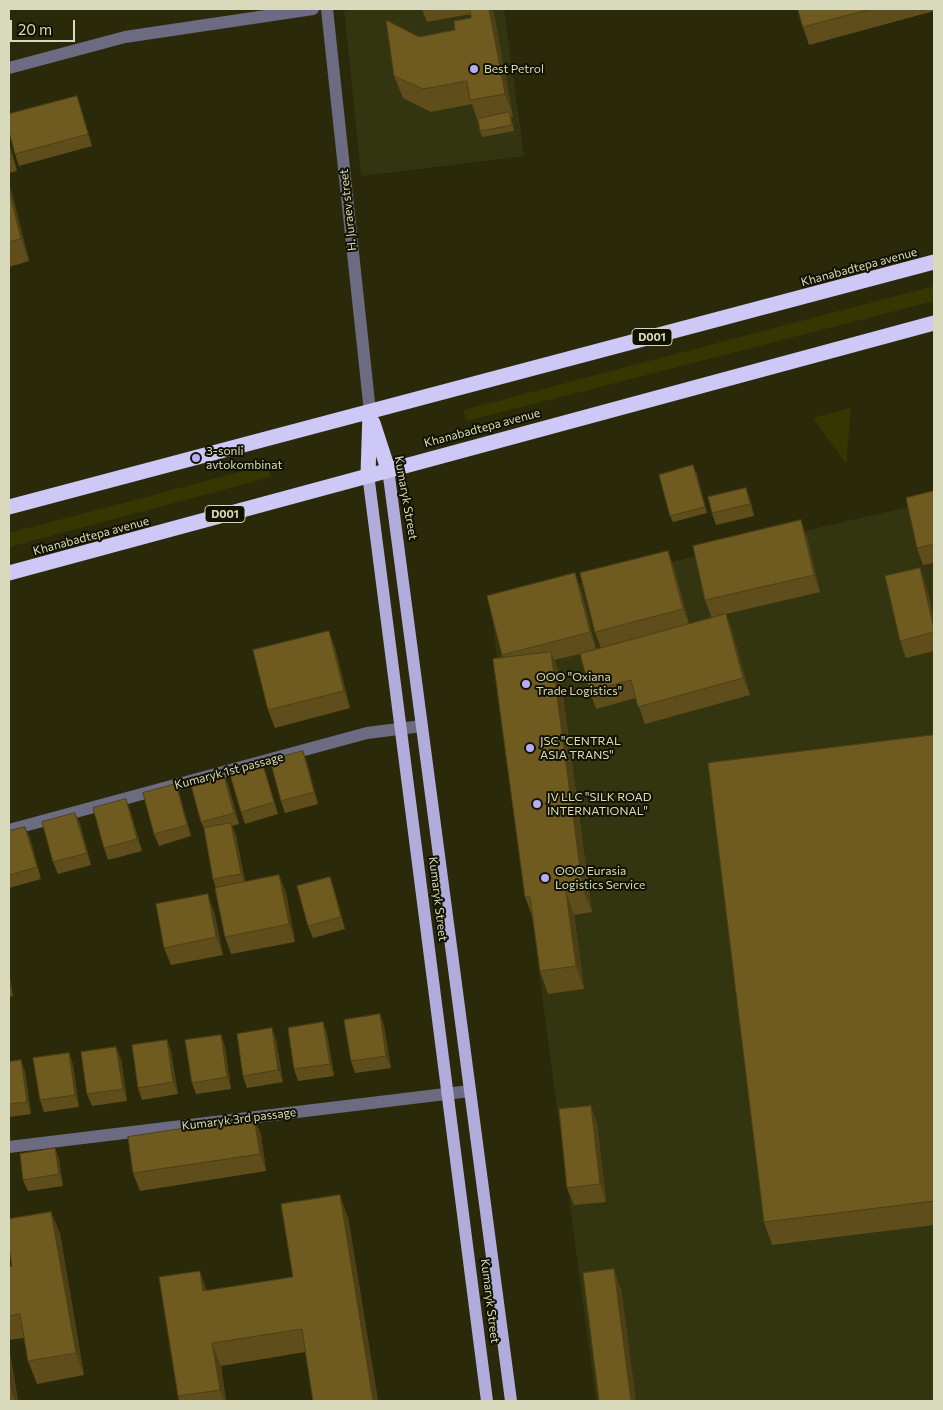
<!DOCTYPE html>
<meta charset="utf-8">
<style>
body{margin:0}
#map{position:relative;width:943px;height:1410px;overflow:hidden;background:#2a2a0b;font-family:Commissioner,sans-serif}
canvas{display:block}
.frame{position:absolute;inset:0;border:10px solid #d8dabb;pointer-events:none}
.scale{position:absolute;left:10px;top:20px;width:65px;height:22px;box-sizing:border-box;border:2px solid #d8dabb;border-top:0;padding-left:6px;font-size:15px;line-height:18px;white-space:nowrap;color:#d8dabb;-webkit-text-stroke:4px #121200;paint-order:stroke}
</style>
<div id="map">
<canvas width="943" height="1410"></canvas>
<div class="frame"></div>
<div class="scale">20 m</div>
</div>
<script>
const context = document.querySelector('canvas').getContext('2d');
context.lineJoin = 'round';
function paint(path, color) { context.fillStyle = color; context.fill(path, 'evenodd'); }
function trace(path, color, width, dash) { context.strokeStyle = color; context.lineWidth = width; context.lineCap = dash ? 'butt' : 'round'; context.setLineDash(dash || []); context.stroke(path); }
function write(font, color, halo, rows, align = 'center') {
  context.font = font + ' Commissioner,sans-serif'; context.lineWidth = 4; context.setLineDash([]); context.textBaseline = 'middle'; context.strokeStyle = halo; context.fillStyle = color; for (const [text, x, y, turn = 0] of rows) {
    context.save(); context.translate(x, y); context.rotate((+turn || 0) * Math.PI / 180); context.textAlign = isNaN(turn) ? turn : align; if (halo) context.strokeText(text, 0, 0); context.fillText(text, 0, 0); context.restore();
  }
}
const built = new Path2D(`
 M344 9H504L524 156 361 176Z
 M934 501V1401H596L490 604Z`);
const green = new Path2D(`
 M934 286V301L467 421 463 410Z
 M851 408 846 464 813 418Z
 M267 465 271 477 9 547V533Z`);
const minor = new Path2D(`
 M327 9 370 412
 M9 68 125 37 313 9
 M9 830 367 733 422 726
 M9 1147 470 1091`);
const major = new Path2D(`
 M388 469 511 1401
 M368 474 487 1401`);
const highway = new Path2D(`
 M373 423 388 469
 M368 474 370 412
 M9 507 934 262
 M9 573 934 323`);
const wall = new Path2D(`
 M422 9H493L513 117H511L514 131 482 137 480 131 478 122 472 104 431 112 403 98 394 76 419 37 455 30 471 18V14L427 22Z
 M798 9H934V11L809 45 803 27Z
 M81 108 92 146 19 166 15 154Z
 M9 142 17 171 9 173Z
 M9 182 29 261 9 267Z
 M696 471 707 513 673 522 670 516Z
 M746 488 750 499 754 516 716 525 712 513Z
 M934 491V563L923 565 917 548Z
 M807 537 820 592 726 614 732 631 750 695 645 724 636 698 596 709 590 691 580 654 554 660 560 674 592 912 574 915 584 989 548 994 540 971 533 918 525 897 503 658 502 655 575 573 581 591 596 649 601 648 595 632 668 551 674 568 689 624 712 618 705 600Z
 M926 585 934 619V651L906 658 900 641Z
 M335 648 350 708 275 728 268 710Z
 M934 735V1225L772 1245 764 1222Z
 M303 751 307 763 318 804 285 813 281 801Z
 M266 774 278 814 245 824 241 812Z
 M176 784 180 796 191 836 159 846 154 834Z
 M228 784 239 824 232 826 236 835 245 882 279 875 286 893 295 942 231 954 225 937 216 888 213 879 204 828 201 822Z
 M130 810 142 851 108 860 104 848Z
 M75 813 80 824 91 865 58 874 53 862Z
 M25 827 30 838 41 879 9 888V831Z
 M330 877 334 889 345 929 313 938 308 926Z
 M214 912 223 955 171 965 164 948Z
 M9 972 13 996 9 997Z
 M380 1014 384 1026 391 1068 355 1073 351 1061Z
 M323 1022 327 1034 334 1076 298 1081 294 1069Z
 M221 1035 225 1047 231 1089 196 1094 192 1083Z
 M167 1040 171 1052 178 1094 142 1100 138 1088Z
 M276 1040 283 1082 247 1088 243 1076Z
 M69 1053 73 1065 79 1107 44 1112 40 1100Z
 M121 1059 127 1101 92 1106 87 1094Z
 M21 1060 25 1072 31 1114 9 1117V1062Z
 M254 1118 261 1135 266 1171 140 1191 133 1173Z
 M597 1123 606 1202 574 1205 567 1188Z
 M55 1148 59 1160 63 1186 28 1191 23 1180Z
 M51 1212 60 1234 84 1375 37 1384 28 1361 24 1338 9 1340V1267L12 1266Z
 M348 1217 378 1401H313L305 1352 221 1366 226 1401H179L178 1396 207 1291 293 1277Z
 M9 1348 18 1401H9Z`);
const shadedWall = new Path2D(`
 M489 9H493L513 117 505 94Z
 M77 96 81 108 92 146 88 134Z
 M9 142 17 171 9 146Z
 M9 182 29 261 21 239 9 191Z
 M746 488 750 499 754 516 750 504Z
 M801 520 807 537 820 592 814 575Z
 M668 551 674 568 689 627 683 609Z
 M920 568 926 585 934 619V629Z
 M575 573 581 591 596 650 590 632Z
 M726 614 732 631 750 695 743 678Z
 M329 631 335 648 350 708 344 691Z
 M551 652 560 674 592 912 583 890Z
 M303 751 307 763 318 804 314 792Z
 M262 762 266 774 278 814 274 802Z
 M223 772 228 784 239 824 234 813Z
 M176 784 180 796 191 836 187 825Z
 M126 799 130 810 142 851 137 839Z
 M75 813 80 824 91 865 87 853Z
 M231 823 236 835 245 886 241 874Z
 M25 827 30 838 41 879 37 867Z
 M279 875 286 893 295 942 289 924Z
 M330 877 334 889 345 929 341 917Z
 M566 892 574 915 584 989 576 966Z
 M208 894 214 912 223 955 216 937Z
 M9 972 13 996 9 983Z
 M380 1014 384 1026 391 1068 386 1056Z
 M323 1022 327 1034 334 1076 330 1064Z
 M272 1028 276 1040 283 1082 278 1070Z
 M221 1035 225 1047 231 1089 227 1077Z
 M167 1040 171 1052 178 1094 173 1082Z
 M116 1047 121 1059 127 1101 123 1089Z
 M69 1053 73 1065 79 1107 75 1095Z
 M21 1060 25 1072 31 1114 27 1102Z
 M591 1106 597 1123 606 1202 600 1184Z
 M254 1118 261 1135 266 1171 260 1154Z
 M55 1148 59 1160 63 1186 59 1174Z
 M340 1195 348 1217 378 1401H373Z
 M51 1212 60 1234 84 1375 76 1353Z
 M614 1269 622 1292 636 1401H631Z
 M200 1271 208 1294 203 1291Z
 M212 1343 221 1366 226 1401H224L220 1390Z
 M9 1348 18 1401H15L12 1394 9 1373Z`);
const building = new Path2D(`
 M470 9H489L505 94 470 100 467 81 423 89 394 76 386 20 419 37 455 30 454 21 471 18Z
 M798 9H871L803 27Z
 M77 96 88 134 15 154 9 131V114Z
 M509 112 512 125 480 131 478 119Z
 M9 146 12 159 9 160Z
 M9 191 21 239 9 242Z
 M693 465 705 507 670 516 659 475Z
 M746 488 750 504 712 513 708 497Z
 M934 491V544L917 548 906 498Z
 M801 520 814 575 705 600 693 546Z
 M668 551 683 609 595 632 580 573Z
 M920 568 934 629V632L900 641 885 576Z
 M575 573 590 632 502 655 487 596Z
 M726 614 743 678 638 707 631 680 590 691 580 654Z
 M329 631 344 691 268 710 253 650Z
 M551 652 583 890 566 892 576 966 540 971 530 897H525L493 659Z
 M934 735V1201L764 1222 708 763Z
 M303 751 314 792 281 801 270 760Z
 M262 762 274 802 241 812 229 771Z
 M223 772 234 813 201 822 190 781Z
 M176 784 187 825 154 834 143 793Z
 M126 799 137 839 104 848 93 808Z
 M75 813 87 853 53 862 42 822Z
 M231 823 241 874 213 879 204 828Z
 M25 827 37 867 9 875V831Z
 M279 875 289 924 225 937 215 888Z
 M330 877 341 917 308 926 297 886Z
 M208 894 216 937 164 948 156 904Z
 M380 1014 386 1056 351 1061 344 1020Z
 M323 1022 330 1064 294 1069 288 1028Z
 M272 1028 278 1070 243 1076 237 1034Z
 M221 1035 227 1077 192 1083 185 1040Z
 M167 1040 173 1082 138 1088 132 1045Z
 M116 1047 123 1089 87 1094 81 1052Z
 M69 1053 75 1095 40 1100 33 1058Z
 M21 1060 27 1102 9 1104V1062Z
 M591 1106 600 1184 567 1188 559 1109Z
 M254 1118 260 1154 133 1173 128 1137Z
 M55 1148 59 1174 23 1180 20 1154Z
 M340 1195 373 1401H313L302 1329 212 1343 220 1390 178 1396 159 1277 200 1271 203 1291 293 1277 281 1204Z
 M51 1212 76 1353 28 1361 20 1314 9 1316V1267L12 1266 9 1248V1219Z
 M614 1269 631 1401H599L583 1273Z
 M9 1373 12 1394 9 1395Z`);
const markers = [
 [474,69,5,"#b6abf8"],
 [196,458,5,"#b6abf8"],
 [526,684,5,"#b6abf8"],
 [530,748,5,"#b6abf8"],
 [537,804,5,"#b6abf8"],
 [545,878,5,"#b6abf8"]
];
const shields = [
 [652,337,40],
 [225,514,40]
];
const shieldNames = [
 ["D001",652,337],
 ["D001",225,514]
];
const poiNames = [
 ["Best Petrol",484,69],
 ["3-sonli",206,451],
 ["avtokombinat",206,465],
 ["ООО \"Oxiana",536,677],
 ["Trade Logistics\"",536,691],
 ["JSC \"CENTRAL",540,741],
 ["ASIA TRANS\"",540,755],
 ["JV LLC \"SILK ROAD",547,797],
 ["INTERNATIONAL\"",547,811],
 ["OOO Eurasia",555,871],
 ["Logistics Service",555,885]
];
const streetNames = [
 ["H. Juraev street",348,210,-96],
 ["Khanabadtepa avenue",859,267,-15],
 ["Khanabadtepa avenue",482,428,-15],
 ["Kumaryk Street",406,498,80],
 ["Khanabadtepa avenue",91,536,-15],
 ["Kumaryk 1st passage",229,771,-15],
 ["Kumaryk Street",438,899,83],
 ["Kumaryk 3rd passage",239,1119,-7],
 ["Kumaryk Street",490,1301,83]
];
paint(built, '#333410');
paint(green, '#363600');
trace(minor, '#6d6b82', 12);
trace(major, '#b2acdd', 12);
trace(highway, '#cec8f7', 15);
paint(wall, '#5f4e1b');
paint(shadedWall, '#4e4016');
paint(building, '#6f5b1f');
trace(building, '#4e4016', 1);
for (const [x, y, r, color] of markers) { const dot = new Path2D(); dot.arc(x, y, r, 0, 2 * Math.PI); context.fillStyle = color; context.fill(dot); trace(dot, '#121200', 2); }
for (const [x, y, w] of shields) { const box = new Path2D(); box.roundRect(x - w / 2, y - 8.5, w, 17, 4); context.fillStyle = '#121200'; context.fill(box); trace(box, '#d8dabb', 1); }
write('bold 11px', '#d8dabb', null, shieldNames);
write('12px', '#d8dabb', '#121200', poiNames, 'left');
write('12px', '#d8dabb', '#121200', streetNames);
</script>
